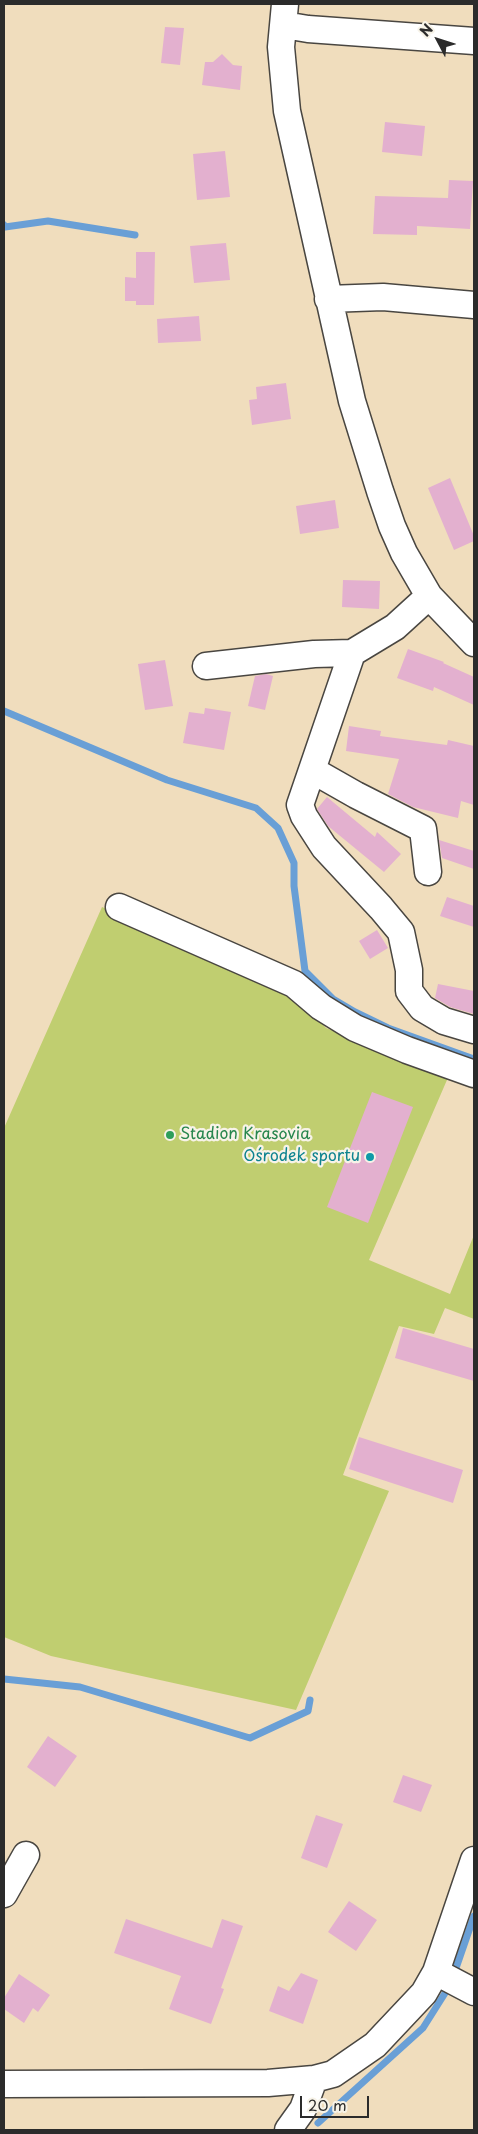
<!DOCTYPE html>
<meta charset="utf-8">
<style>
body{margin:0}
#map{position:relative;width:478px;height:2134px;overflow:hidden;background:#f0ddbd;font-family:"Playpen Sans",sans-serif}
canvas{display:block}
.frame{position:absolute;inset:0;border:5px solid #2b2b2b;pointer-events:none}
.north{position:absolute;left:413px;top:15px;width:50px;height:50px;-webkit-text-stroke:4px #f7f3e8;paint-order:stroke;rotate:310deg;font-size:14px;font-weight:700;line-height:20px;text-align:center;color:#2b2b2b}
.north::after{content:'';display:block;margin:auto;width:18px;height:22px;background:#2b2b2b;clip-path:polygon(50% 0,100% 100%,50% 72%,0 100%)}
.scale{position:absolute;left:300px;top:2096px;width:69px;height:22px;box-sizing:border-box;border:2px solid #2b2b2b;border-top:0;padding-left:6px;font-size:15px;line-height:18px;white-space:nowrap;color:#2b2b2b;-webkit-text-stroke:4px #f7f3e8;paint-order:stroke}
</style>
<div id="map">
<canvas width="478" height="2134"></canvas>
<div class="frame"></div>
<div class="north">N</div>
<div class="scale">20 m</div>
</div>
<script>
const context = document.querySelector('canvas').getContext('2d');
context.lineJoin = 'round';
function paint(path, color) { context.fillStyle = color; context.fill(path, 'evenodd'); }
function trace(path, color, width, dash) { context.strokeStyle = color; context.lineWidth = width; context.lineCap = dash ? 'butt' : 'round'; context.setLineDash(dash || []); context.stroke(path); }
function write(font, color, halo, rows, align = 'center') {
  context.font = font + ' "Playpen Sans",sans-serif'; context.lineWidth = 4.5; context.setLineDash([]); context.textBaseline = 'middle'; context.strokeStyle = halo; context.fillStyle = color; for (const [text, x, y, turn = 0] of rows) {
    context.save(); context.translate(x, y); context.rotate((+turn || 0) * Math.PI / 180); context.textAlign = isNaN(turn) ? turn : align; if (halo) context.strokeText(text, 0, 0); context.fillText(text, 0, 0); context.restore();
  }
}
const green = new Path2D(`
 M102 907 288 987 326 1028 391 1054 450 1073 369 1260 450 1294 474 1235V1319L445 1308 434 1334 399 1326 343 1475 389 1491 296 1710 51 1656 4 1637V1128Z`);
const stream = new Path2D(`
 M4 225 5 227 48 221 135 235
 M4 711 167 780 256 808 278 828 294 863V886L305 971 333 999 355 1012 388 1028 474 1059
 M4 1679 80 1687 250 1738 308 1711 310 1700
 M456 1968 474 1916
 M318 2123 423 2028 447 1990`);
const building = new Path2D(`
 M165 27 184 28 180 65 161 63Z
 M222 54 233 65 242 66 240 90 202 85 205 62H213Z
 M385 122 425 126 422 156 382 152Z
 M225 151 230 197 197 200 193 154Z
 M449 180 473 181 470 229 417 226V235L373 234 375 196 448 198Z
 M226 243 230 280 194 283 190 246Z
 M136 252H155L154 305H136V301H125V277L136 278Z
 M199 316 201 341 158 343 157 319Z
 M286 383 291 419 252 425 249 400 257 399 256 387Z
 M450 478 474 536V541L454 550 428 488Z
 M335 500 339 528 300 534 296 506Z
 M343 580 380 581 379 609 342 607Z
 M408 649 444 662 443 663 474 677V705L434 687 433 691 397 678Z
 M165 660 173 706 145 710 138 664Z
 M266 674 273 676 265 710 248 706 255 676Z
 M205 708 231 712 224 750 183 743 189 712 204 714Z
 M349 726 381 731 380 736 447 745 448 740 474 746V805L461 801 458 818 413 807 388 794 399 759 346 751Z
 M327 797 375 837 377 832 401 854 384 872 328 826 317 809Z
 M439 840 474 851V869L442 858Z
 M447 897 474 906V927L440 916Z
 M377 930 388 948 370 959 359 941Z
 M438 984 474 991V1014L450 1007 435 998Z
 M372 1092 413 1107 368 1223 327 1207Z
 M403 1328 474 1349V1381L395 1358Z
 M359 1437 463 1470 453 1503 349 1469Z
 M48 1736 77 1756 55 1787 27 1767Z
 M403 1775 432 1785 421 1812 393 1802Z
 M316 1815 343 1824 327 1868 301 1858Z
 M349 1901 377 1920 356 1951 328 1932Z
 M126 1919 212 1948 222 1919 243 1926 221 1988 224 1989 211 2024 169 2009 181 1976 114 1953Z
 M301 1973 318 1980 303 2024 269 2011 278 1986 289 1991Z
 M19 1974 50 1995 38 2012 33 2008 24 2023 4 2009V1998Z`);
const minor = new Path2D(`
 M285 4 281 47 287 111 352 401 380 491 392 526 404 553 429 596 474 643
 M284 25 308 29 474 41
 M328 299 383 297 474 305
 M429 596 395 627 352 653 300 805 304 816 324 847 381 908 401 932 409 970V991L422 1008 444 1021 474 1030
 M206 666 314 654 352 653
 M312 770 356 795 423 829 428 872
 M119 907 294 984 321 1007 355 1028 407 1050 474 1074
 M4 1894 26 1855
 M436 1972 474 1992
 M4 2084 268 2083 314 2079 333 2074 375 2045 424 1993 436 1972 474 1860
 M288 2130 303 2109 314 2079`);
const markers = [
 [170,1135,5,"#2e9e5b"],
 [370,1157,5,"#0f9aa8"]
];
const leisureNames = [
 ["Stadion Krasovia",180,1135]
];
const cultureNames = [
 ["Ośrodek sportu",360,1157]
];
paint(green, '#c0ce70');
trace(stream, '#699fd6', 7);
paint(building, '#e3b0cf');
trace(minor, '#494641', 29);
trace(minor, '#fff', 26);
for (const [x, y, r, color] of markers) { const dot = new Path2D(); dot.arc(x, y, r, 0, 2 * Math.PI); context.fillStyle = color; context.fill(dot); trace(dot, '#f7f3e8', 2); }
write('16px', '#27864d', '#f7f3e8', leisureNames, 'left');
write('16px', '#0d838f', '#f7f3e8', cultureNames, 'right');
</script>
